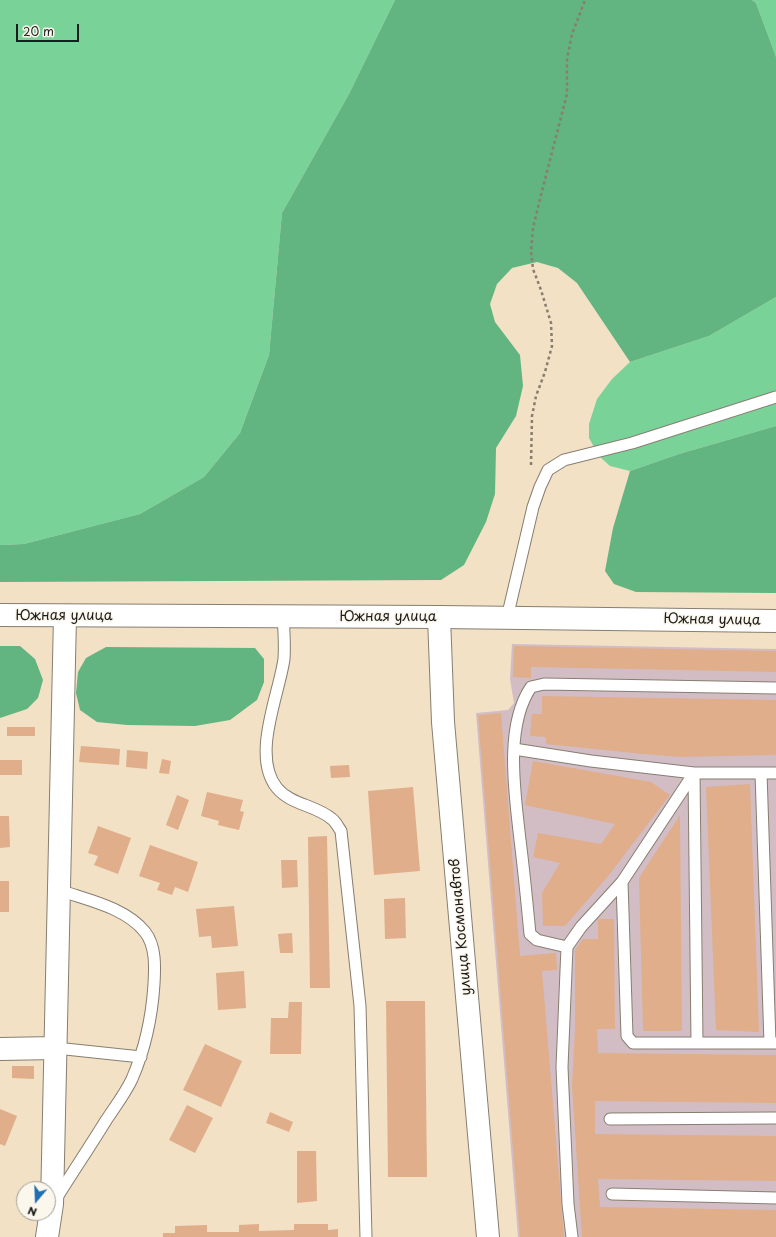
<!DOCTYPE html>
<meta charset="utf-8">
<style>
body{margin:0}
#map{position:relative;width:776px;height:1237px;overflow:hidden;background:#f2e1c5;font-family:"Playpen Sans",sans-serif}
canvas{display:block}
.north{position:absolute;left:16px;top:1181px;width:40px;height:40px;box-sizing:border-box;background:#fbf7ec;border:1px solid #a29f99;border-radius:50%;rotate:199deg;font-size:11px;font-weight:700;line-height:16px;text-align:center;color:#1c1c1c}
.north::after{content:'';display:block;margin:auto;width:14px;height:18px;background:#1f6fb2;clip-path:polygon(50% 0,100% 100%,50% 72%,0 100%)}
.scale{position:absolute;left:16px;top:24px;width:63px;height:18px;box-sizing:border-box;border:2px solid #1c1c1c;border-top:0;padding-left:5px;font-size:12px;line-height:14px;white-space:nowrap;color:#1c1c1c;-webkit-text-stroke:3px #fbf7ec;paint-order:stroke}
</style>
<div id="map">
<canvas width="776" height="1237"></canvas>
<div class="north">N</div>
<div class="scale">20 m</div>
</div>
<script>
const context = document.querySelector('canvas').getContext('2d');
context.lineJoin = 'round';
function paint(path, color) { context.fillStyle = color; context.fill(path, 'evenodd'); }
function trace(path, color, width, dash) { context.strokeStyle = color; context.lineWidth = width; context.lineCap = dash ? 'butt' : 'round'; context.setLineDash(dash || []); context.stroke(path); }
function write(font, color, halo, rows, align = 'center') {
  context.font = font + ' "Playpen Sans",sans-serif'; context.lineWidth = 3; context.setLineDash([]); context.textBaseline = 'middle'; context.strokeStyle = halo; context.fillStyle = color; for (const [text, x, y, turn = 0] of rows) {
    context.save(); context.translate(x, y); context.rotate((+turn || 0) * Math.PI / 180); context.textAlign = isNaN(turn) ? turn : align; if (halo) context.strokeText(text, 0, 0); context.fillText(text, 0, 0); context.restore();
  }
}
const industrial = new Path2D(`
 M512 644 776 649V1237H518L476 713 508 710 514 703 510 679Z`);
const green = new Path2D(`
 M0 0H395L349 94 282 213 269 355 240 433 204 477 140 514 24 544 0 545Z
 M752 0H776V57L756 3Z
 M776 297V426L679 454 630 471 610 466 599 456 589 438V424L597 399 612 379 630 362 709 336Z`);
const forest = new Path2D(`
 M395 0H752L756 3 776 57V297L709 336 630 362 577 283 558 268 537 262 512 268 497 284 490 304 495 322 520 355 523 386 516 416 496 448 495 494 486 522 464 565 441 580 0 582V545L24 544 140 514 204 477 240 433 269 355 282 213 349 94Z
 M776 426V593L636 592 614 584 605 571 613 528 630 471 679 454Z
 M0 646H20L35 659 43 680 38 698 27 709 0 718Z
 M106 647 255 648 264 659V682L257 700 230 720 195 726 127 725 97 722 80 710 76 693 78 672 86 658Z`);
const building = new Path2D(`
 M514 646 776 651V672L531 667V678L513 677Z
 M542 696 776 700V755L681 757 643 754 546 744V737L530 736 532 714H542Z
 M501 713 520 956 556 953 557 970 542 971 564 1237H520L478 715Z
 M7 727H35V736H7Z
 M81 746 120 749 119 765 79 762Z
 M127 750 148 752 147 769 126 767Z
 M162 759 171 761 169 774 159 773Z
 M0 760H22V775H0Z
 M533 761 651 782 670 795 609 875 565 926H543L542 893 560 863 533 857 538 833 601 844 615 824 525 805Z
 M349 765 350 777 331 778 330 766Z
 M750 784 759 1032 716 1030 706 787Z
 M413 787 420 871 374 875 368 791Z
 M207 792 243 800 240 811 244 812 239 830 218 825 219 821 201 816Z
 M177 795 189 800 178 830 166 825Z
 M680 815 682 1031H643L639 878Z
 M0 816H9L10 847 0 848Z
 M98 826 131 838 118 874 94 865 98 856 88 853Z
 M327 836 330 988H310L308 837Z
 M150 845 198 862 188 892 175 887 172 895 157 890 160 883 139 876Z
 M281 860H297L298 887 282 888Z
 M0 881H9V912H0Z
 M405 898 406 938 385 939 384 899Z
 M234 906 238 946 212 948 211 936 199 937 196 909Z
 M598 919H614L615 1029H597L598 1053 776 1055V1103L595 1101V1134L776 1136V1181L598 1179 600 1207 776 1210V1237H582L572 1086 575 1029V950L583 939H598Z
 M292 933 293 953H280L278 934Z
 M244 971 246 1008 218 1010 216 973Z
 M386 1001H425L427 1177H388Z
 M289 1002H302L301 1054H270L271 1018H288Z
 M205 1044 242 1061 221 1107 183 1090Z
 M12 1066H34V1079L12 1078Z
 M187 1105 213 1118 195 1153 169 1140Z
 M0 1109 17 1116 5 1146 0 1144Z
 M270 1112 293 1122 289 1132 266 1123Z
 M297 1151H316L317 1201 297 1203Z
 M259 1224V1231L294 1230V1224H328V1230L338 1229V1237H163V1233H175V1226L207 1225V1232H239V1225Z`);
const path = new Path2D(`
 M531 465 532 416 536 396 545 372 552 346 551 323 541 290 533 269 531 251 533 228 542 191 567 94V59L572 34 585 0`);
const service = new Path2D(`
 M283 616C284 630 285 645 284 659 279 695 251 756 277 788 291 805 316 805 332 819 336 822 338 827 341 831L360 1006 366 1237
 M507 618 533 507 540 487 548 470 564 460 632 443 776 397
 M514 749 591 761 694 773 622 882 627 1036 633 1043H776
 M761 773 770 1043
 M567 947 581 927 622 882
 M697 1043 694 773H776
 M56 1048 141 1057
 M610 1119 776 1118
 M612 1194 776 1198
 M56 1199C72 1173 89 1148 105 1122 114 1108 125 1094 132 1079 145 1049 152 1016 154 984 155 967 156 946 145 932 125 907 87 900 59 890
 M572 1237 568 1204 562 1067 567 947 537 940 530 934C527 903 524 871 520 840 515 794 504 727 531 687L544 684 776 688`);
const minor = new Path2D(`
 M439 617 443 722 488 1237
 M0 1049 56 1048
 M47 1237 52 1204 65 616`);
const secondary = new Path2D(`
 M0 615 439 617 776 621`);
const streetNames = [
 ["Южная улица",64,616],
 ["Южная улица",388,617],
 ["Южная улица",712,620,1],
 ["улица Космонавтов",461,927,-95]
];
paint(industrial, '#d2bdc5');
paint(green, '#79d298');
paint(forest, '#62b480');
paint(building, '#e0ae8a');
trace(service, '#877e70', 13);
trace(minor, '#877e70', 24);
trace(secondary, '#877e70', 24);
trace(path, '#877e70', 2.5, [3, 3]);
trace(service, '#fff', 11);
trace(minor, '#fff', 22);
trace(secondary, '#fff', 22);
write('14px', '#1c1c1c', '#fbf7ec', streetNames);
</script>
